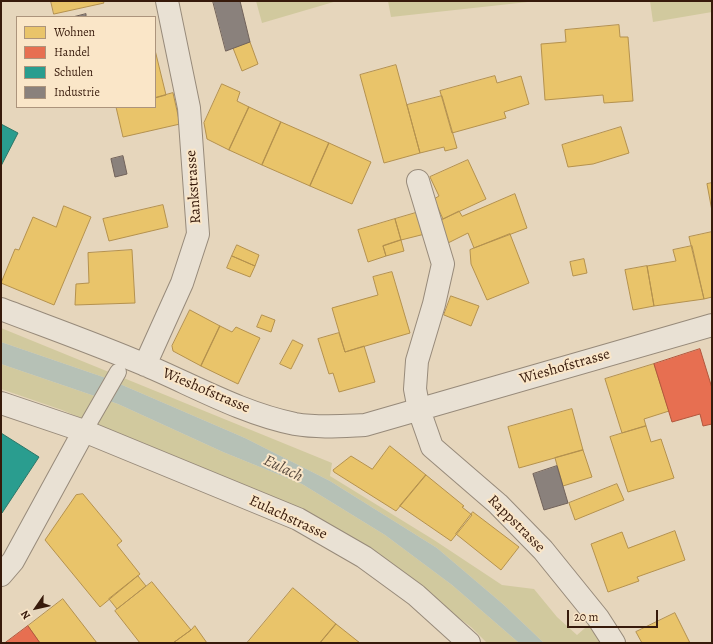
<!DOCTYPE html>
<style>
body{margin:0}
#map{position:relative;width:713px;height:644px;overflow:hidden;background:#e6d6bc;font-family:Alegreya,serif}
canvas{display:block}
.frame{position:absolute;inset:0;border:2px solid #371a0b;pointer-events:none}
.legend{position:absolute;left:16px;top:16px;width:140px;height:92px;box-sizing:border-box;background:#fae6c8;border:1px solid #ac947c;margin:0;padding:5px 7px;list-style:none;font-size:12px;color:#371a0b}
.legend li{display:flex;align-items:center;gap:8px;height:20px}
.legend b{width:20px;border:1px solid #ac947c}
.north{position:absolute;left:16px;top:588px;width:40px;height:40px;-webkit-text-stroke:3px #fae6c8;paint-order:stroke;rotate:236deg;font-size:11px;font-weight:700;line-height:16px;text-align:center;color:#371a0b}
.north::after{content:'';display:block;margin:auto;width:14px;height:18px;background:#371a0b;clip-path:polygon(50% 0,100% 100%,50% 72%,0 100%)}
.scale{position:absolute;left:567px;top:610px;width:91px;height:18px;box-sizing:border-box;border:2px solid #371a0b;border-top:0;padding-left:5px;font-size:12px;line-height:14px;white-space:nowrap;color:#371a0b;-webkit-text-stroke:3px #fae6c8;paint-order:stroke}
</style>
<div id="map">
<canvas width="713" height="644"></canvas>
<div class="frame"></div>
<ul class="legend">
<li><b style="height:11px;background:#e9c46a"></b>Wohnen</li>
<li><b style="height:11px;background:#e76f51"></b>Handel</li>
<li><b style="height:11px;background:#2a9d8f"></b>Schulen</li>
<li><b style="height:11px;background:#8a817c"></b>Industrie</li>
</ul>
<div class="north">N</div>
<div class="scale">20 m</div>
</div>
<script>
const context = document.querySelector('canvas').getContext('2d');
context.lineJoin = 'round';
function paint(path, color) { context.fillStyle = color; context.fill(path, 'evenodd'); }
function trace(path, color, width, dash) { context.strokeStyle = color; context.lineWidth = width; context.lineCap = dash ? 'butt' : 'round'; context.setLineDash(dash || []); context.stroke(path); }
function write(font, color, halo, rows, align = 'center') {
  context.font = font + ' Alegreya,serif'; context.lineWidth = 4; context.setLineDash([]); context.textBaseline = 'middle'; context.strokeStyle = halo; context.fillStyle = color; for (const [text, x, y, turn = 0] of rows) {
    context.save(); context.translate(x, y); context.rotate((+turn || 0) * Math.PI / 180); context.textAlign = isNaN(turn) ? turn : align; if (halo) context.strokeText(text, 0, 0); context.fillText(text, 0, 0); context.restore();
  }
}
const green = new Path2D(`
 M256 1H337L262 23Z
 M388 1H537L391 17Z
 M650 1H712V12L653 22Z
 M1 328 332 463 330 476 434 540 502 585 534 589 557 617 577 635 592 622 605 643H544L504 605 437 548 330 481 245 438 106 378 1 342Z
 M1 364 118 404 223 452 302 484 385 535 452 585 519 643H487L471 627 350 537 299 510 62 410 1 389Z`);
const water = new Path2D(`
 M1 342 106 378 245 438 330 481 437 548 504 605 544 643H519L452 585 385 535 302 484 223 452 118 404 1 364Z`);
const homes = new Path2D(`
 M51 1H103L104 3 54 14Z
 M619 25 620 37H628L633 101 604 103 603 95 545 100 541 44 566 42 565 30Z
 M250 42 258 64 242 71 233 48Z
 M155 50 166 95 155 98Z
 M396 65 420 153 384 163 360 75Z
 M495 76 497 83 521 76 529 104 504 112 506 118 452 133 440 91Z
 M222 84 240 92 237 101 249 107 229 150 207 139 204 123Z
 M173 93 180 124 123 137 116 107H155V98Z
 M442 96 457 148 445 151 444 147 420 153 407 105Z
 M249 107 281 122 262 165 229 150Z
 M281 122 329 143 310 186 262 165Z
 M621 127 629 153 593 164 568 167 562 145Z
 M329 143 371 162 352 204 310 186Z
 M468 160 486 199 443 219 434 199 439 196 430 177Z
 M712 183V211L707 184Z
 M515 194 527 228 474 248 468 233 448 243 441 220 459 211 462 216Z
 M163 205 168 227 109 241 103 219Z
 M64 206 91 217 54 305 1 283 15 249 19 250 33 217 56 227Z
 M419 212 425 234 401 240 395 219Z
 M395 219 401 240 383 246 386 256 368 262 358 230Z
 M712 232V297L704 299 689 237Z
 M510 234 529 283 487 300 471 264 470 250Z
 M401 240 404 251 386 256 383 246Z
 M237 245 259 255 255 266 232 256Z
 M692 246 704 299 654 306 647 266 676 261 673 250Z
 M132 250 135 303 75 305 76 284 89 283 88 253Z
 M232 256 255 266 250 277 227 268Z
 M584 259 587 273 573 276 570 262Z
 M647 266 654 306 633 310 625 270Z
 M392 272 410 333 345 352 332 308 378 295 373 277Z
 M451 296 479 306 471 326 444 315Z
 M190 310 220 326 201 366 173 351 172 346Z
 M262 315 275 320 271 332 257 327Z
 M220 326 232 332 236 327 260 338 238 384 201 366Z
 M339 333 345 352 364 346 375 382 339 392 333 373 329 374 318 339Z
 M293 340 303 345 291 369 280 364Z
 M654 364 669 411 644 419 646 426 622 433 605 379Z
 M572 409 583 450 519 468 508 427Z
 M646 426 651 442 661 439 674 478 628 492 610 437Z
 M390 446 426 475 396 511 334 472 333 470 351 456 372 469Z
 M583 450 592 477 563 486 555 458Z
 M426 475 464 506 462 507 472 515 451 541 400 506Z
 M617 484 624 500 575 520 569 503Z
 M83 494 122 541 117 545 140 574 100 607 45 540 76 495Z
 M473 512 519 547 501 570 456 534Z
 M675 531 685 560 637 577 639 581 608 592 591 544 622 532 628 548Z
 M138 576 146 586 117 609 109 599Z
 M152 582 191 630 173 643H140L115 611Z
 M293 588 336 624 320 643H249L248 642Z
 M63 599 97 643H40L28 626Z
 M675 613 690 643H642L636 632Z
 M336 624 360 643H320Z
 M195 626 207 643H173L191 630Z`);
const shops = new Path2D(`
 M700 349 712 388V424L703 426 700 414 672 422 654 364Z
 M28 626 40 643H5Z`);
const schools = new Path2D(`
 M1 124 18 133 1 166Z
 M1 433 39 457 2 513 1 512Z`);
const industry = new Path2D(`
 M213 1H240L250 42 226 51Z
 M86 14V17H73Z
 M123 156 127 174 115 177 111 159Z
 M557 466 568 503 544 510 533 474Z`);
const lane = new Path2D(`
 M84 431 118 372`);
const street = new Path2D(`
 M418 181 443 264 434 304 417 361 415 389 419 410 432 447 498 504 543 550 598 618 614 643
 M1 309C48 327 96 344 143 364 193 385 241 413 295 424 318 428 342 426 365 425L712 325
 M145 365 182 283 198 234 189 108 167 1
 M1 403 84 431 298 519 364 557 416 595 469 643
 M1 575 13 561 84 431`);
const streetNames = [
 ["Rankstrasse",194,187,-94],
 ["Wieshofstrasse",565,367,-16],
 ["Wieshofstrasse",206,391,23],
 ["Eulachstrasse",288,518,25],
 ["Rappstrasse",516,524,45]
];
const waterNames = [
 ["Eulach",283,469,26]
];
paint(green, '#d1c99e');
paint(water, '#b6c1b6');
paint(homes, '#e9c46a');
trace(homes, '#b4914e', 1);
paint(shops, '#e76f51');
trace(shops, '#b2563c', 1);
paint(schools, '#2a9d8f');
trace(schools, '#2e7667', 1);
paint(industry, '#8a817c');
trace(industry, '#71625a', 1);
trace(lane, '#978a7a', 18);
trace(street, '#978a7a', 24);
trace(lane, '#e9e1d4', 16);
trace(street, '#e9e1d4', 22);
write('15px', '#371a0b', '#fae6c8', streetNames);
write('italic 16px', '#57493d', '#fae6c8', waterNames);
</script>
